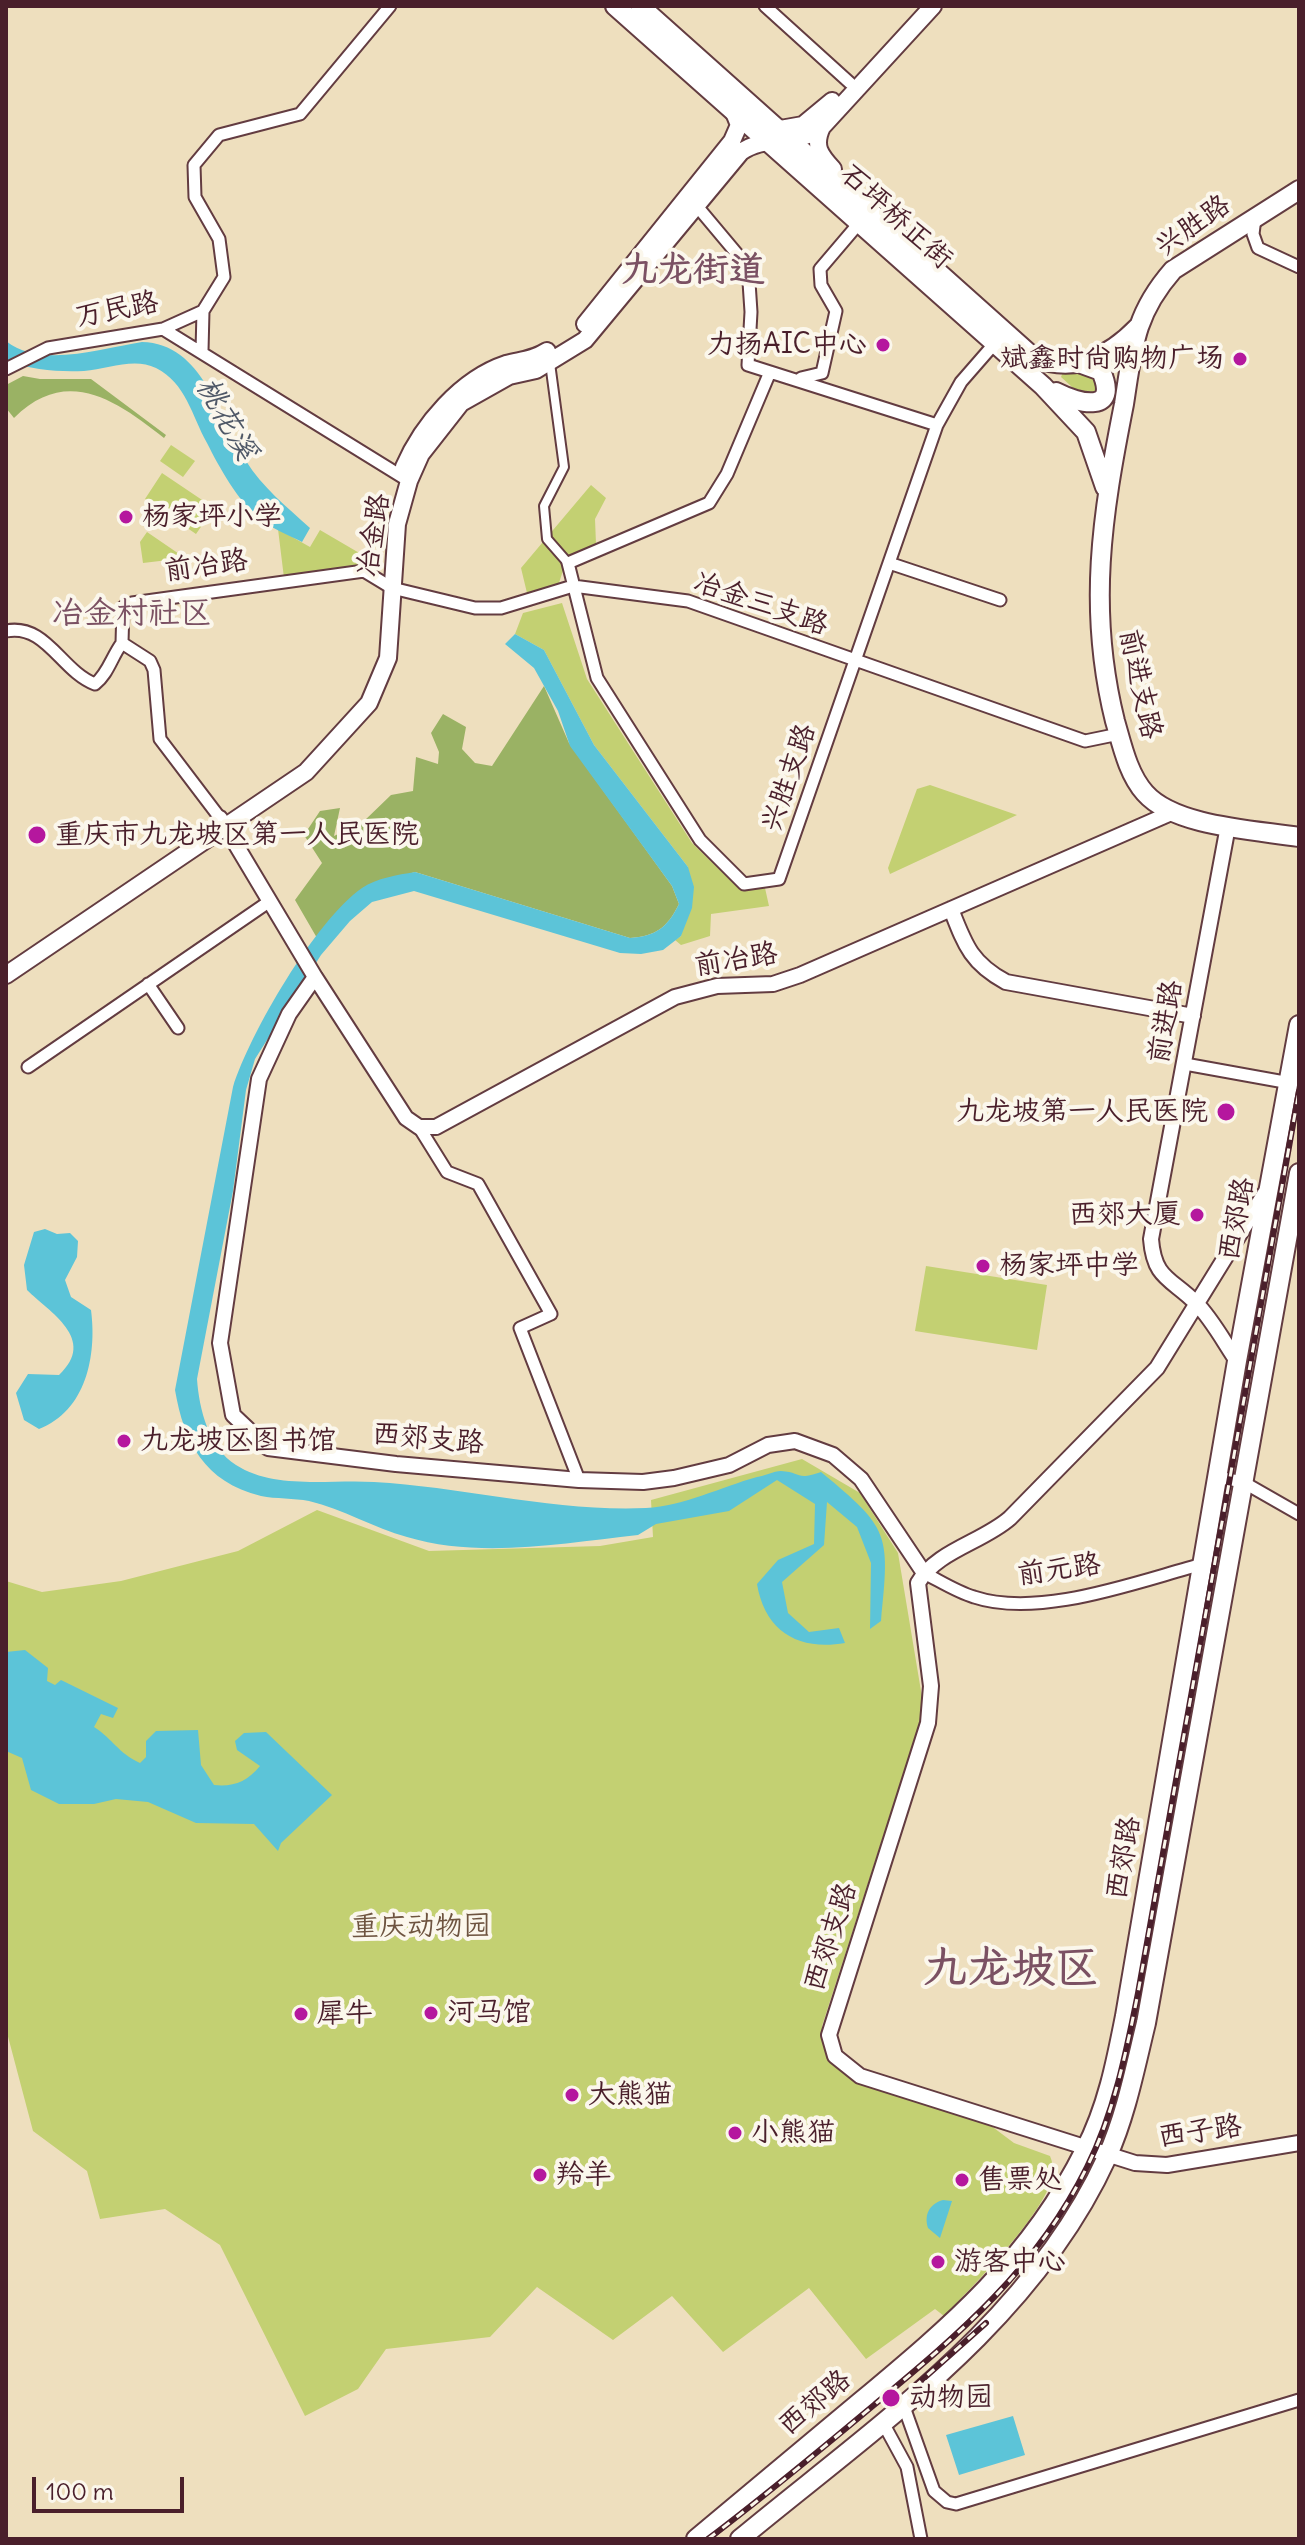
<!DOCTYPE html>
<meta charset="utf-8">
<style>
body{margin:0}
#map{position:relative;width:1305px;height:2545px;overflow:hidden;background:#eedfbe;font-family:Delius,sans-serif}
canvas{display:block}
.frame{position:absolute;inset:0;border:8px solid #4a1f2b;pointer-events:none}
.scale{position:absolute;left:32px;top:2477px;width:152px;height:36px;box-sizing:border-box;border:4px solid #4a1f2b;border-top:0;padding-left:10px;font-size:24px;line-height:28px;white-space:nowrap;color:#4a1f2b;-webkit-text-stroke:6px #fbf7ec;paint-order:stroke}
</style>
<div id="map">
<canvas width="1305" height="2545"></canvas>
<div class="frame"></div>
<div class="scale">100 m</div>
</div>
<script>
const context = document.querySelector('canvas').getContext('2d');
context.lineJoin = 'round';
function paint(path, color) { context.fillStyle = color; context.fill(path, 'evenodd'); }
function trace(path, color, width, dash) { context.strokeStyle = color; context.lineWidth = width; context.lineCap = dash ? 'butt' : 'round'; context.setLineDash(dash || []); context.stroke(path); }
function write(font, color, halo, rows, align = 'center') {
  context.font = font + ' Delius,"LXGW WenKai TC",sans-serif'; context.lineWidth = 8; context.setLineDash([]); context.textBaseline = 'middle'; context.strokeStyle = halo; context.fillStyle = color; for (const [text, x, y, turn = 0] of rows) {
    context.save(); context.translate(x, y); context.rotate((+turn || 0) * Math.PI / 180); context.textAlign = isNaN(turn) ? turn : align; if (halo) context.strokeText(text, 0, 0); context.fillText(text, 0, 0); context.restore();
  }
}
const green = new Path2D(`
 M1092 370 1100 392 1082 396 1061 377 1063 372Z
 M171 445 195 461 183 477 160 461Z
 M162 473 214 508 196 534 145 499Z
 M591 485 606 498 595 519 596 544 567 558 558 586 527 593 521 568Z
 M278 529 310 547 320 530 361 554 359 569 284 578Z
 M147 532 185 558 143 563 140 542Z
 M562 603 587 679 692 843 740 890 765 888 769 906 711 914 710 936 681 945 675 940 681 936 688 867 594 745 544 650 515 634 523 613Z
 M930 785 1017 815 890 874 888 868 917 789Z
 M926 1266 1047 1285 1037 1350 915 1331Z
 M802 1459 860 1493 898 1553 922 1697 920 1722 822 2026C823 2054 832 2067 857 2081L990 2125 1014 2143 1050 2156C1052 2161 1054 2168 1053 2174 1046 2213 973 2286 944 2316L935 2309 866 2359 809 2288 723 2352 672 2296 613 2340 537 2287 490 2337 386 2349 358 2389 305 2416 220 2245 165 2209 100 2219 87 2171 33 2131 6 2029V1581L42 1592 121 1581 238 1551 317 1510 429 1551 600 1546 653 1537 651 1500Z`);
const forest = new Path2D(`
 M23 376 40 379H91L166 435 164 438C117 401 67 365 14 418L6 408V385Z
 M544 686 569 743 672 886 679 904C667 928 656 936 630 938L415 872 363 888 317 938 295 900 322 863 304 835 320 811 340 808 334 836 363 822 391 795 413 791 416 757 438 764 439 752 431 733 443 714 466 727 462 749 475 763 492 766Z`);
const water = new Path2D(`
 M6 341C41 369 102 348 142 342 203 343 219 418 246 461 262 487 287 507 310 528L302 542C288 535 271 528 259 518 238 501 219 467 207 443 192 416 186 383 156 368 134 357 108 369 84 371 57 372 33 370 6 361Z
 M515 634 544 650 594 745 688 867 694 887 692 908 681 936 663 950 641 954 620 953 414 891 372 902 350 921 321 955 255 1059 246 1090 233 1191 197 1379C199 1409 209 1448 236 1465 275 1490 330 1479 374 1482 464 1487 555 1512 646 1508 684 1506 721 1487 757 1477 764 1476 774 1471 781 1471 801 1472 796 1481 821 1472 890 1529 890 1533 881 1621L870 1629 871 1563 857 1527 827 1502 824 1545 782 1582 788 1613 809 1632 839 1628 845 1643C799 1651 765 1632 757 1584L778 1560 814 1544 815 1504 777 1480 729 1511 656 1524 638 1535C564 1543 480 1559 407 1537 374 1528 343 1509 309 1501 294 1498 276 1499 261 1496 204 1482 184 1442 175 1390L233 1087C250 1033 315 921 362 888 377 878 397 875 415 872L630 938C656 936 667 928 679 904L672 886 570 746 558 711 534 668 505 644Z
 M45 1229 57 1234 70 1233 78 1241 77 1257 65 1280 71 1297 91 1310C97 1356 86 1411 39 1429L24 1420 16 1393 28 1374 59 1375C98 1339 49 1312 27 1290L24 1265 34 1232Z
 M25 1650 48 1668 47 1681 55 1685 61 1680 118 1708 113 1718 101 1714 94 1727C113 1739 118 1753 140 1763L146 1757V1741L156 1731 198 1730 201 1765 214 1785C233 1787 247 1782 260 1766L237 1750 235 1741 244 1733 266 1732 332 1795 281 1843 278 1851 254 1824 196 1823 148 1802 116 1799 94 1804H59L31 1790 22 1758 6 1751V1652Z
 M943 2200 952 2201 940 2238 928 2228C924 2215 929 2204 943 2200Z
 M1013 2416 1025 2455 959 2475 946 2435Z`);
const pedestrian = new Path2D(`
 M550 363 564 467 544 506 547 539 568 563`);
const minor = new Path2D(`
 M765 6 850 83
 M696 205 748 267 751 312 748 365 937 425
 M1255 218 1253 234 1258 248 1299 267
 M163 329 409 481
 M202 351 203 311
 M6 369 48 348 163 329 203 311 224 277 219 239 195 197 194 165 219 135 300 114 390 6
 M770 372 727 474 709 503 568 563 597 678 700 840 744 884 779 879 937 425 961 382 995 343
 M801 378 822 373 836 311 821 285 820 269 860 222
 M889 563 1000 600
 M6 631C46 623 61 671 95 684 108 674 112 656 122 643
 M220 818 160 739 154 670 150 661 122 643 123 607 132 603 364 571 392 588 475 608H501L573 586 688 601 1085 741 1119 734
 M148 984 178 1028
 M1185 1064 1290 1083
 M28 1067 270 901
 M419 1127 447 1172 478 1184 551 1314 520 1328 579 1480
 M1217 1477 1243 1482 1299 1514
 M924 1573C940 1581 957 1592 974 1597 1040 1619 1138 1581 1203 1564
 M903 2404 934 2491 947 2502 956 2504 1299 2400
 M882 2421 907 2467 921 2539`);
const tertiary = new Path2D(`
 M220 818 315 977 406 1118 419 1127H436L675 997 717 986 773 984 800 975 1171 813
 M1228 826 1151 1239C1154 1279 1171 1278 1196 1303 1212 1319 1224 1342 1237 1361
 M951 909C965 945 971 963 1006 982L1193 1016
 M315 977 289 1014 259 1079 220 1343 233 1415 268 1448 396 1464 579 1480 643 1482 674 1478 729 1465 768 1445 795 1441 833 1455 861 1479 924 1573
 M1265 1193 1157 1368 1010 1518C983 1542 936 1551 918 1583L931 1686 928 1723 829 2035 835 2056 860 2076 1135 2163 1167 2165 1299 2143`);
const secondary = new Path2D(`
 M769 131 803 125 832 101
 M833 169C820 155 813 146 822 127L933 6
 M585 324 732 141 739 125 733 110
 M404 467C422 425 461 379 506 364 521 360 533 360 547 351
 M6 975 306 772 369 703 388 658 397 524 409 481 421 454 461 403 509 376 536 370 585 340 741 152C766 134 794 148 822 127`);
const primary = new Path2D(`
 M615 6 1043 386 1086 432 1105 487
 M640 6 1033 357C1075 374 1109 357 1138 327
 M1299 190 1173 270C1159 286 1146 306 1139 327 1131 351 1128 379 1124 404 1102 515 1087 609 1115 721 1122 745 1128 774 1145 793 1175 827 1256 830 1299 837
 M1056 392C1079 404 1120 414 1101 371L1079 363
 M696 2539C751 2493 805 2448 860 2402 951 2326 1031 2259 1085 2150 1107 2108 1116 2062 1125 2016L1237 1361 1299 1025
 M740 2539C875 2427 1032 2322 1107 2157 1126 2115 1135 2068 1146 2023L1299 1173`);
const rail = new Path2D(`
 M914 2387 986 2323
 M708 2539C765 2496 819 2451 874 2405 959 2334 1036 2270 1087 2167 1114 2113 1126 2053 1138 1993L1299 1091`);
const markers = [
 [883,345,8,"#b5179e"],
 [1240,359,8,"#b5179e"],
 [126,517,8,"#b5179e"],
 [37,835,10,"#b5179e"],
 [1226,1112,10,"#b5179e"],
 [1197,1215,8,"#b5179e"],
 [983,1266,8,"#b5179e"],
 [124,1441,8,"#b5179e"],
 [431,2013,8,"#b5179e"],
 [301,2014,8,"#b5179e"],
 [572,2095,8,"#b5179e"],
 [735,2133,8,"#b5179e"],
 [540,2175,8,"#b5179e"],
 [962,2180,8,"#b5179e"],
 [938,2262,8,"#b5179e"],
 [891,2398,10,"#b5179e"]
];
const streetNames = [
 ["石坪桥正街",896,217,42],
 ["兴胜路",1193,226,-35],
 ["万民路",117,310,-11],
 ["冶金路",374,535,-81],
 ["前冶路",206,566,-8],
 ["冶金三支路",761,604,19],
 ["前进支路",1140,684,78],
 ["兴胜支路",789,778,-71],
 ["前冶路",736,960,-9],
 ["前进路",1166,1022,-80],
 ["西郊路",1237,1219,-79],
 ["西郊支路",428,1439,5],
 ["前元路",1059,1570,-8],
 ["西郊路",1124,1858,-80],
 ["西郊支路",831,1937,-72],
 ["西子路",1200,2132,-8],
 ["西郊路",815,2403,-40]
];
const poiNames = [
 ["力扬AIC中心",867,345,"right"],
 ["斌鑫时尚购物广场",1224,359,"right"],
 ["杨家坪小学",142,517],
 ["重庆市九龙坡区第一人民医院",55,835],
 ["九龙坡第一人民医院",1208,1112,"right"],
 ["西郊大厦",1181,1215,"right"],
 ["杨家坪中学",999,1266],
 ["九龙坡区图书馆",140,1441],
 ["河马馆",447,2013],
 ["犀牛",317,2014],
 ["大熊猫",588,2095],
 ["小熊猫",751,2133],
 ["羚羊",556,2175],
 ["售票处",978,2180],
 ["游客中心",954,2262],
 ["动物园",909,2398]
];
const parkNames = [
 ["重庆动物园",421,1927]
];
const waterNames = [
 ["桃花溪",226,419,60]
];
const quarterNames = [
 ["冶金村社区",132,614]
];
const districtNames = [
 ["九龙街道",693,271]
];
const townNames = [
 ["九龙坡区",1011,1969]
];
paint(green, '#c3d072');
paint(forest, '#9ab264');
paint(water, '#5cc4d8');
trace(pedestrian, '#633c41', 12);
trace(minor, '#633c41', 15);
trace(tertiary, '#633c41', 18);
trace(secondary, '#633c41', 20);
trace(primary, '#633c41', 22);
trace(pedestrian, '#fff', 8);
trace(minor, '#fff', 11);
trace(tertiary, '#fff', 14);
trace(secondary, '#fff', 16);
trace(primary, '#fff', 18);
trace(rail, '#4a1f2b', 6);
trace(rail, '#fbf7ec', 3, [9]);
for (const [x, y, r, color] of markers) { const dot = new Path2D(); dot.arc(x, y, r, 0, 2 * Math.PI); context.fillStyle = color; context.fill(dot); trace(dot, '#fbf7ec', 3); }
write('28px', '#4a1f2b', '#fbf7ec', streetNames);
write('28px', '#4a1f2b', '#fbf7ec', poiNames, 'left');
write('28px', '#6e5440', '#fbf7ec', parkNames);
write('italic 30px', '#505968', '#fbf7ec', waterNames);
write('32px', '#7b5163', '#fbf7ec', quarterNames);
write('bold 36px', '#7b5163', '#fbf7ec', districtNames);
write('bold 44px', '#7b5163', '#fbf7ec', townNames);
</script>
